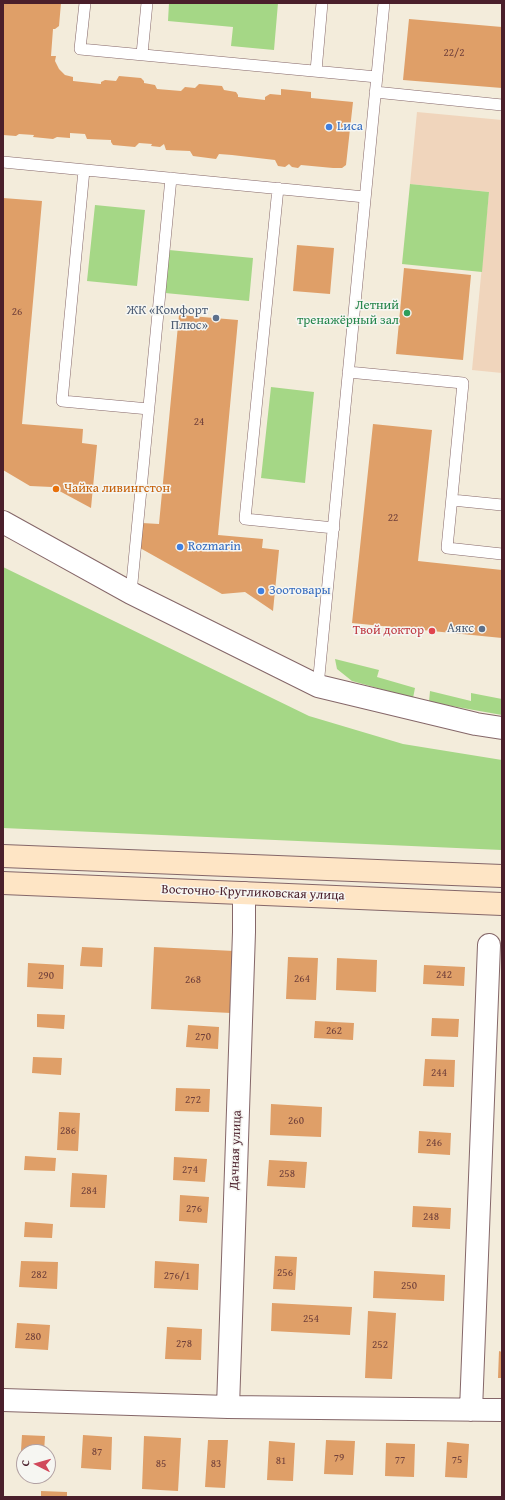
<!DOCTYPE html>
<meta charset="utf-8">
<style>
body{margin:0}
#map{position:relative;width:505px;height:1500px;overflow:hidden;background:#f3ecdb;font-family:"Gentium Book Plus",serif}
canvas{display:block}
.frame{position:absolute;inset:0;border:4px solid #4a1f2b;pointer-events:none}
.north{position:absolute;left:16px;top:1444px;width:40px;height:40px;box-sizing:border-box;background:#f6f6f2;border:1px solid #b1a0a2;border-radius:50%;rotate:276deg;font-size:11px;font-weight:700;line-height:16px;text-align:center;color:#4a1f2b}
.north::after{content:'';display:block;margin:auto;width:14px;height:18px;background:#d1495b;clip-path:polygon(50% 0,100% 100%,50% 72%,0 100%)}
</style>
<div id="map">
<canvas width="505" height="1500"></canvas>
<div class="frame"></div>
<div class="north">С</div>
</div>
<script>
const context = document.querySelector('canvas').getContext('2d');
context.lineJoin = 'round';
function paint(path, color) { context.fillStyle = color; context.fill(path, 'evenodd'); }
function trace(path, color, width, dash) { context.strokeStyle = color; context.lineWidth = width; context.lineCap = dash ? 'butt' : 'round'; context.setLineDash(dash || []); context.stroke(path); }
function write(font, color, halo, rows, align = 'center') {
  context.font = font + ' "Gentium Book Plus",serif'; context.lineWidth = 3; context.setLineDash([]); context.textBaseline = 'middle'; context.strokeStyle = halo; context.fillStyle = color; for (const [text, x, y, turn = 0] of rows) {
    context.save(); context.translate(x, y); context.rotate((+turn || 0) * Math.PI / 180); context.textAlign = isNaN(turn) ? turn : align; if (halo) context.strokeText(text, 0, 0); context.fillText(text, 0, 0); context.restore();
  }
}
const built = new Path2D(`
 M417 112 502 120V373L472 370 489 192 410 184Z`);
const green = new Path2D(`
 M169 3H278L274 50 231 46 233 27 168 21Z
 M410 184 489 192 482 272 402 264Z
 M95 205 145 210 137 286 87 281Z
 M169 250 253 258 249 301 165 293Z
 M271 387 314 392 305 483 261 478Z
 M3 567 309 716 403 744 502 760V850L3 828Z
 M335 659 379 670 377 677 415 688 413 698 352 681 337 669Z
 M430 691 471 701V693L502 699V715L429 702Z`);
const building = new Path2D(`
 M3 3H61L59 26 55 29H53L51 56H56L55 61 59 69 65 75 73 77V81L101 84V82L105 80 116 81 119 76 141 78 144 81V83L155 85 157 89 181 91 185 87 195 88 199 84 222 86 224 90 236 92 238 95V97L265 100V97L270 94 281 95V89L311 92V98L353 102 346 165 342 168H333L301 165 298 168 292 167 289 164 285 167 278 166 275 160 232 155 219 154 216 159 193 156 190 151 166 150 164 144 160 147 151 146 152 144 139 143 135 147 113 145 111 142V140L87 139 85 134 70 133V138L57 137 53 139 33 137 34 135 19 134 16 136 3 135Z
 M409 19 502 27V88L403 80Z
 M3 198 42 201 22 424 83 429 82 443 97 445 91 508 52 487 30 486 3 470Z
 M297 245 334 248 330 294 293 291Z
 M404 268 471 275 463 360 396 354Z
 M179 315 238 320 218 535 263 539 262 548 279 550 273 611 245 592 222 594 140 548 142 523 159 524Z
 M373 424 432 430 418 561 502 570V638L352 623Z
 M82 947 103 948 102 967 80 966Z
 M154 947 234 951 231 1013 151 1009Z
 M288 957 318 958 316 1000 286 999Z
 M337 958 377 960 376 992 336 990Z
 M28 963 64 965 63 989 27 987Z
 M424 965 465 967 464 986 423 984Z
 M37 1014 65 1015 64 1029 37 1027Z
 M432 1018 459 1019 458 1037 431 1036Z
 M315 1021 354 1023 353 1040 314 1038Z
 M188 1025 219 1027 218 1049 186 1047Z
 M33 1057 62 1058 61 1075 32 1073Z
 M425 1059 455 1060 454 1087 423 1086Z
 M176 1088 210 1089 209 1112 175 1111Z
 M271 1104 322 1107 321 1137 270 1135Z
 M59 1112 80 1113 78 1151 57 1150Z
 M419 1131 451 1133 450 1155 418 1153Z
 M25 1156 56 1158 55 1171 24 1170Z
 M174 1157 207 1159 205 1182 173 1180Z
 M269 1160 307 1162 305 1188 267 1186Z
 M72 1173 107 1175 105 1208 70 1207Z
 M180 1195 209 1197 207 1223 179 1221Z
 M413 1206 451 1208 450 1229 412 1227Z
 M25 1222 53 1224 52 1238 24 1237Z
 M275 1256 297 1257 295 1290 273 1289Z
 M21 1261 58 1262 57 1289 19 1287Z
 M155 1261 199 1264 198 1290 154 1288Z
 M374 1271 445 1275 444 1301 373 1298Z
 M272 1303 352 1307 350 1335 271 1331Z
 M368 1311 396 1313 392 1379 365 1378Z
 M17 1323 50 1325 48 1350 15 1348Z
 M167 1327 202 1329 201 1360 165 1359Z
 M499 1351 502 1352V1378H498Z
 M22 1435 45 1436 44 1452H24V1466H20Z
 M83 1435 112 1437 111 1470 81 1468Z
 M144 1436 181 1438 178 1491 142 1489Z
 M208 1440H228L225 1488 205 1487Z
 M326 1440 355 1441 353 1475 324 1474Z
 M269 1441 295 1443 293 1481 267 1480Z
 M447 1442 469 1444 467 1478 445 1477Z
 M386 1443 415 1444 414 1477 385 1476Z
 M41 1491 67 1492V1497H41Z`);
const service = new Path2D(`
 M85 3 80 49 377 77
 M142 54 147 3
 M316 71 322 3
 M375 92 502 105
 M3 162 365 197
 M84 170 62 401 149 409
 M278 188 245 519 334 528
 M348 372 463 383 447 548 502 554
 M452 500 502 505
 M131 593 171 178
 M318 686 384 3`);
const minor = new Path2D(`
 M3 522 131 593 318 686 476 724 502 728
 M3 1400 228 1407 502 1410
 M228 1407 244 932V893
 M471 1410 489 945`);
const secondary = new Path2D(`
 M3 856 502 876
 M3 883 502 904`);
const markers = [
 [329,127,4,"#3f7fe0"],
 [407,313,4,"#2e9e5b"],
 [216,318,4,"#5c6f8a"],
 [56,489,4,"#e8710a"],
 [180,547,4,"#3f7fe0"],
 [261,591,4,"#3f7fe0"],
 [482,629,4,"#5c6f8a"],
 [432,631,4,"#e0444e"]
];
const numberNames = [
 ["22/2",454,53],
 ["26",17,312],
 ["24",199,422],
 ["22",393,518],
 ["242",444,975],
 ["290",46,976],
 ["264",302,979],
 ["268",193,980],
 ["262",334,1031],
 ["270",203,1037],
 ["244",439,1073],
 ["272",193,1100],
 ["260",296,1121],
 ["286",68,1131],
 ["246",434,1143],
 ["274",190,1170],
 ["258",287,1174],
 ["284",89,1191],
 ["276",194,1209],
 ["248",431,1217],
 ["256",285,1273],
 ["282",39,1275],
 ["276/1",177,1276],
 ["250",409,1286],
 ["254",311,1319],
 ["280",33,1337],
 ["278",184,1344],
 ["252",380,1345],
 ["87",97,1452],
 ["79",339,1458],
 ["77",400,1460],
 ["75",457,1460],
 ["81",281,1461],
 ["85",161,1464],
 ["83",216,1464]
];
const shopNames = [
 ["Lиса",337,127],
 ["Rozmarin",188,547],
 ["Зоотовары",269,591]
];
const leisureNames = [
 ["Летний",399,306],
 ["тренажёрный зал",399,321]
];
const serviceNames = [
 ["ЖК «Комфорт",208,311],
 ["Плюс»",208,326],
 ["Аякс",474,629]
];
const foodNames = [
 ["Чайка ливингстон",64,489]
];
const healthNames = [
 ["Твой доктор",424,631]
];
const streetNames = [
 ["Восточно-Кругликовская улица",253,893,2],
 ["Дачная улица",236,1150,-88]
];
paint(built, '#f0d5bc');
paint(green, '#a5d786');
paint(building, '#df9f68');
trace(service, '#856769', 12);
trace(minor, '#856769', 24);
trace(secondary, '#856769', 24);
trace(service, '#fff', 11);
trace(minor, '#fff', 22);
trace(secondary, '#fee5c5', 22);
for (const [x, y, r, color] of markers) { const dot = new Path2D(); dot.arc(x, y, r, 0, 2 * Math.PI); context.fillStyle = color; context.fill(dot); trace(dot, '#f6f6f2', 1.5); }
write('11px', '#6f3f3a', null, numberNames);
write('13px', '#366cbe', '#f6f6f2', shopNames, 'left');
write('13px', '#27864d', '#f6f6f2', leisureNames, 'right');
write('13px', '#4e5e75', '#f6f6f2', serviceNames, 'right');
write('13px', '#c56008', '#f6f6f2', foodNames, 'left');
write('13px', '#be3a42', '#f6f6f2', healthNames, 'right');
write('13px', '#4a1f2b', '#f6f6f2', streetNames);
</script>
